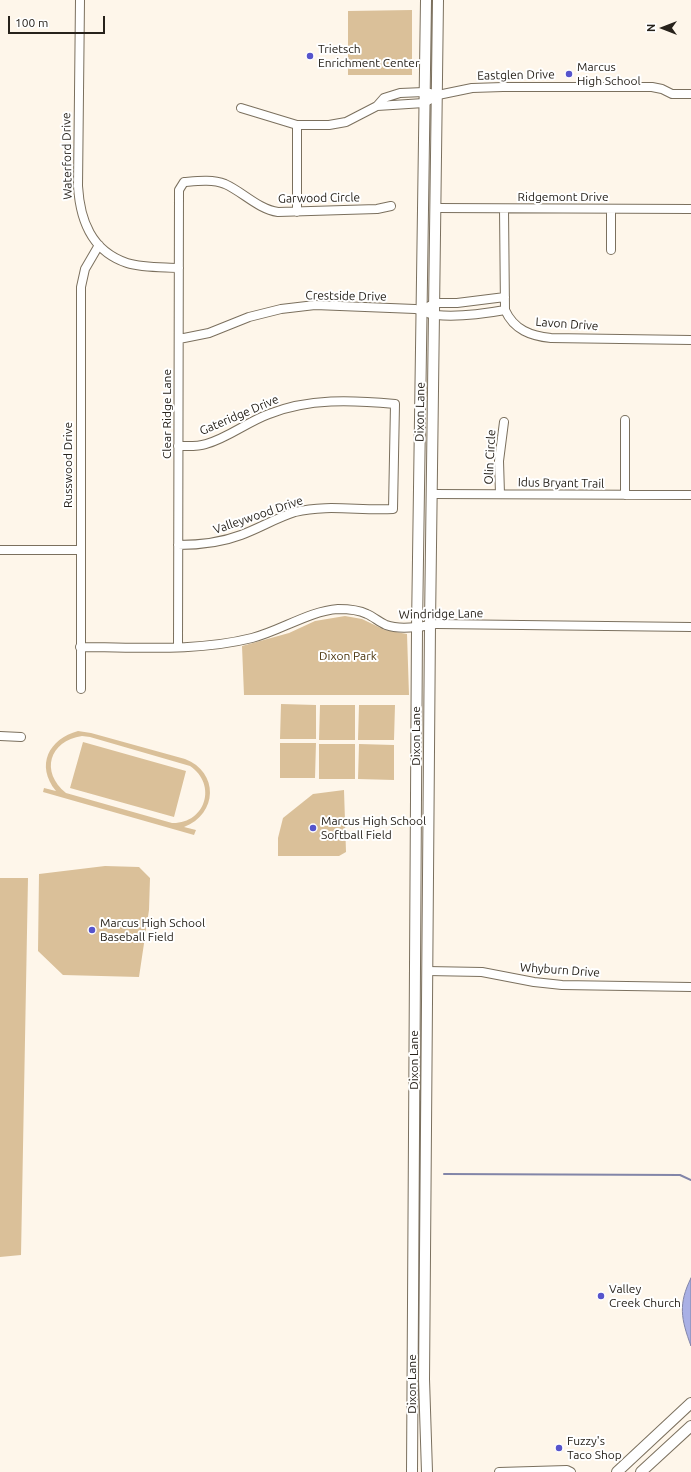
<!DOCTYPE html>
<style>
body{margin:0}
#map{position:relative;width:691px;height:1472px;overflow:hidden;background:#fef6ea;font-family:Ubuntu,sans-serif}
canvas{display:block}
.north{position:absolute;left:643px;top:8px;width:40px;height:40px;-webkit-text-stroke:3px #fff;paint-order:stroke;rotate:270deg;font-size:11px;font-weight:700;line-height:16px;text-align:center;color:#27221b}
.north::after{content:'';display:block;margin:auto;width:14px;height:18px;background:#27221b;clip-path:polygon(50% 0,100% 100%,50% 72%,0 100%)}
.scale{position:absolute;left:8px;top:16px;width:97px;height:18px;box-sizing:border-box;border:2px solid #27221b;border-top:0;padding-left:5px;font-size:12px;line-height:14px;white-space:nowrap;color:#27221b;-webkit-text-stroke:3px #fff;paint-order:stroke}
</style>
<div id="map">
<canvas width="691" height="1472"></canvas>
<div class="north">N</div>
<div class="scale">100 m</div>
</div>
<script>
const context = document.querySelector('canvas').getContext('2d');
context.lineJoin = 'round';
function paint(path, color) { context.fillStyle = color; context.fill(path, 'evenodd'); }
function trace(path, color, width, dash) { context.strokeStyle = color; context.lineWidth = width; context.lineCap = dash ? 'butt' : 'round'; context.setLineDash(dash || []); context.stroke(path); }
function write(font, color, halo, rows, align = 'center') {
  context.font = font + ' Ubuntu,sans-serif'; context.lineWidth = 4; context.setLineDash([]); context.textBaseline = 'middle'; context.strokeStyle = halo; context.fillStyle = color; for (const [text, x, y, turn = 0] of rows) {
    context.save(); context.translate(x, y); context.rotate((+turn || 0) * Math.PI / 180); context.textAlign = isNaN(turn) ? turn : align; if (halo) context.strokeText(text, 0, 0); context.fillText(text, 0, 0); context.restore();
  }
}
const green = new Path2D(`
 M412 10V75H348V11Z
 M345 616 362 619 385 630 407 634 409 695H244L242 646 289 633 315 621Z
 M281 704 316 705V739H280Z
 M320 705H355V740H319Z
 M359 705H395L394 740H358Z
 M78 731 91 733 185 759C219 772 218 814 184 827L196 830 194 835 43 792 44 788 56 791C35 765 49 739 78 731ZM82 736 90 737 190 766C218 785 205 824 172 823L66 793C40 772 49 741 82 736Z
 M83 742 186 771 174 817 70 788Z
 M280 743H316L315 778H280Z
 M319 744H355V779H319Z
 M359 744 394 745V780L358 779Z
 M344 790 346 852 339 856H278V838L283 818 313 794Z
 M105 866 139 867 150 878 149 910 139 977 63 975 38 951 39 874Z
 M0 878H28L21 1255 0 1257Z`);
const water = new Path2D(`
 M691 1278V1346C681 1319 678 1304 691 1278Z`);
const stream = new Path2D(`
 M444 1174 680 1175 691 1180`);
const minor = new Path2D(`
 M80 0 78 186C80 220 91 251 127 263 143 268 162 267 179 268
 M377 106 424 103 438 95 472 88 503 87H652L662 89 672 94H691
 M241 108 297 125H329L346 122 377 106 384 98 400 93 424 92 430 93
 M436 208 691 209
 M504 209 505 310C514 330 531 336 551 338L691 340
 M611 209V250
 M297 212V125
 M422 310 435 303H457L505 297
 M179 339 209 333 249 317 281 309 315 305 415 309C423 310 429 315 436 315 458 317 483 314 505 310
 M432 494 691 495
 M500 494 499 461 504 422
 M625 495V420
 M178 545C200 545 220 543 241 535 260 528 276 518 295 512 327 504 360 511 393 509L395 404C352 400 309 398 269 414 247 422 228 438 206 444 197 447 187 446 178 446
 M0 550H80
 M80 647C137 647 196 652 252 638 280 631 309 611 338 609 347 609 359 610 367 614 374 617 379 622 386 625 394 628 407 628 416 627 423 627 429 624 437 624L691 627
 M178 647 179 190 184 182C197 181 212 179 225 184 243 192 258 209 278 212L377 209 391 206
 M81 689V287L85 269 99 245
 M0 736 21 737
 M427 971 482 972 534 982 562 985 691 987
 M499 1472 567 1470 571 1472`);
const major = new Path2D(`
 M412 1472 417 628 426 0
 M427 1472 424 1379 430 624 438 0
 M617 1472 691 1403
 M641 1472 691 1426`);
const markers = [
 [310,56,4,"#5654cc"],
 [569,74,4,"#5654cc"],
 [313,828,4,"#5654cc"],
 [92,930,4,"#5654cc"],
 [601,1296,4,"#5654cc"],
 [559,1448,4,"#5654cc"]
];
const poiNames = [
 ["Trietsch",318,49],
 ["Enrichment Center",318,63],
 ["Marcus",577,67],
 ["High School",577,81],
 ["Marcus High School",321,821],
 ["Softball Field",321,835],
 ["Marcus High School",100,923],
 ["Baseball Field",100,937],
 ["Valley",609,1289],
 ["Creek Church",609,1303],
 ["Fuzzy's",567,1441],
 ["Taco Shop",567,1455]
];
const streetNames = [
 ["Eastglen Drive",516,75,-1],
 ["Waterford Drive",67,156,-91],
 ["Ridgemont Drive",563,197],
 ["Garwood Circle",319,198,-1],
 ["Crestside Drive",346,296,1],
 ["Lavon Drive",567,324,4],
 ["Dixon Lane",420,412,-89],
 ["Clear Ridge Lane",167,414,-90],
 ["Gateridge Drive",239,415,-23],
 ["Olin Circle",490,457,-87],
 ["Russwood Drive",68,465,-90],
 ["Idus Bryant Trail",561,483,1],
 ["Valleywood Drive",258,515,-19],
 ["Windridge Lane",441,614,-1],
 ["Dixon Lane",416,736,-90],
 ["Whyburn Drive",560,970,4],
 ["Dixon Lane",414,1060,-90],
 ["Dixon Lane",412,1384,-90]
];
const parkNames = [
 ["Dixon Park",348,656]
];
paint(green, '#dac099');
paint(water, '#a9b0e5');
trace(water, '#8285a8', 1);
trace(stream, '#8285a8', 2);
trace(minor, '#7b705e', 10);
trace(major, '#7b705e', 12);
trace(minor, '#fff', 8);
trace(major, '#fff', 10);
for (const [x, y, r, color] of markers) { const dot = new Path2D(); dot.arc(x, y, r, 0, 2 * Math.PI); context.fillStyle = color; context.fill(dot); trace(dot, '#fff', 1.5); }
write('12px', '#27221b', '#fff', poiNames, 'left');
write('12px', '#27221b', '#fff', streetNames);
write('12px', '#4a330a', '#fff', parkNames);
</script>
